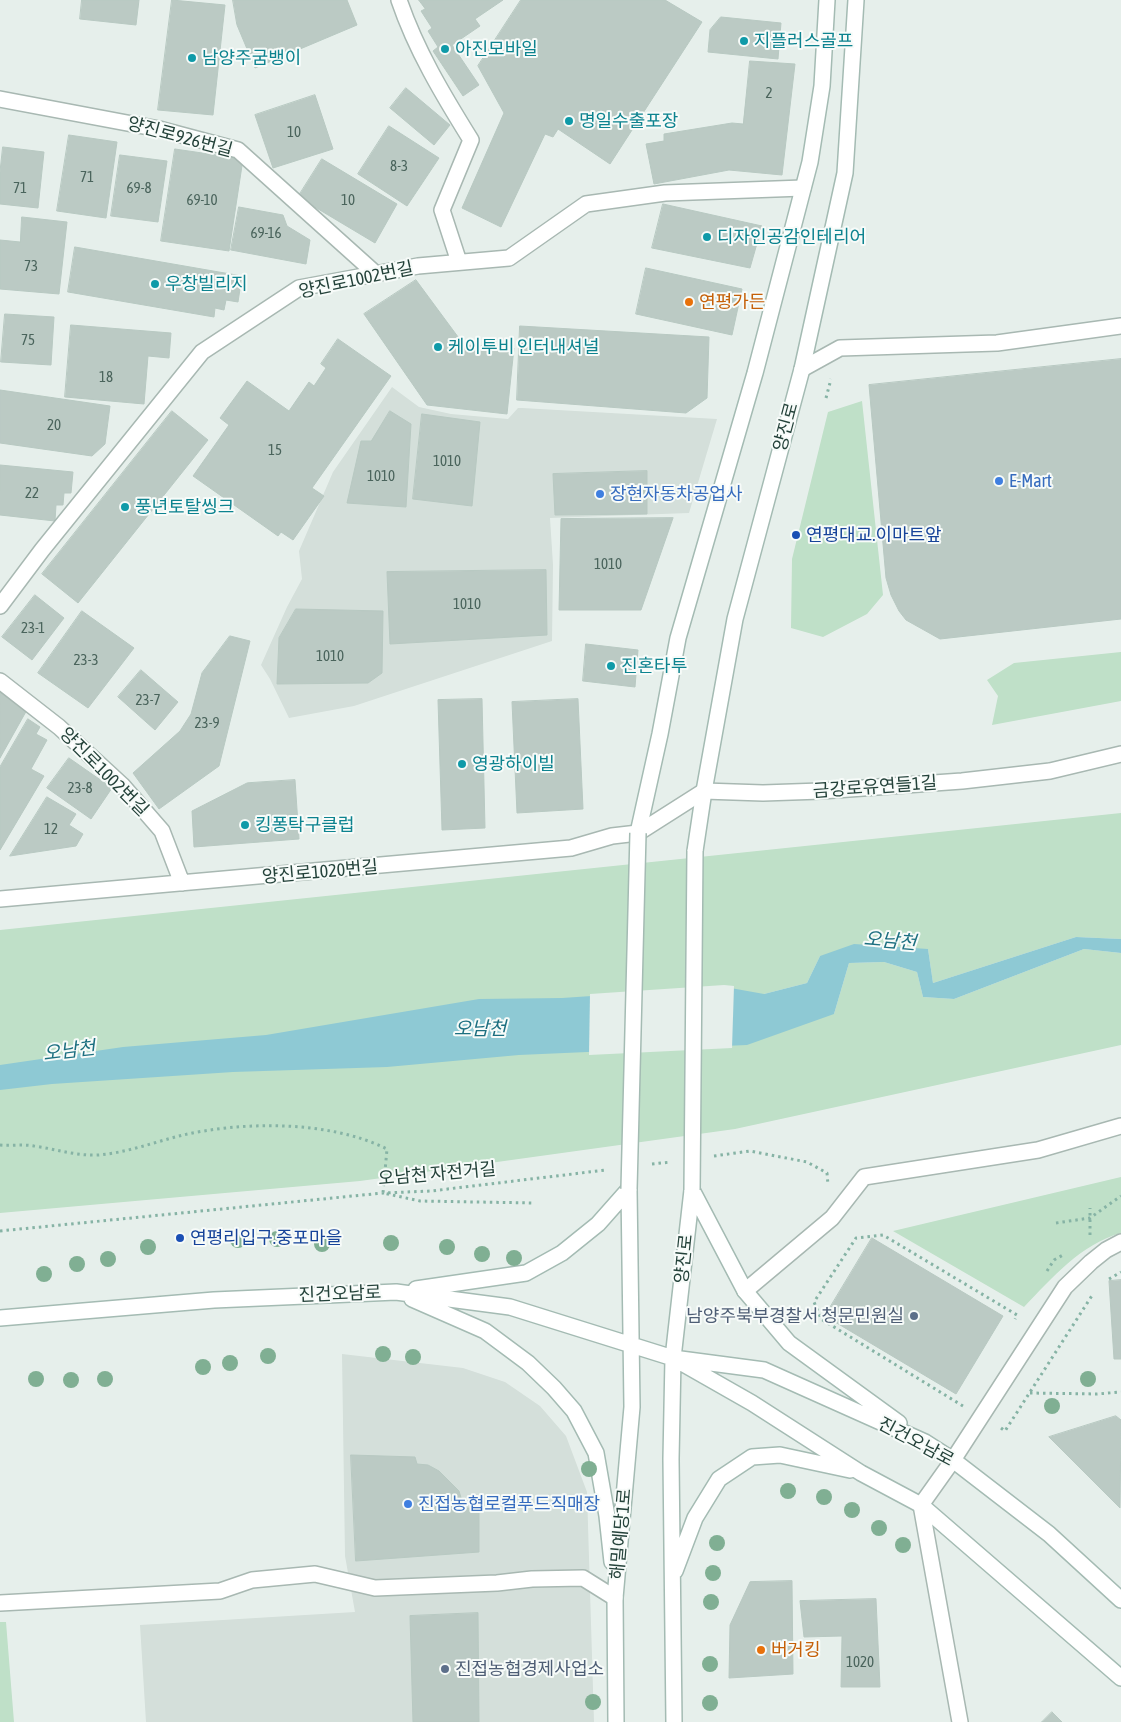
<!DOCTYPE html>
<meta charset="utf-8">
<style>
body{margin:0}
canvas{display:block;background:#e6efeb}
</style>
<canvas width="1121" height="1722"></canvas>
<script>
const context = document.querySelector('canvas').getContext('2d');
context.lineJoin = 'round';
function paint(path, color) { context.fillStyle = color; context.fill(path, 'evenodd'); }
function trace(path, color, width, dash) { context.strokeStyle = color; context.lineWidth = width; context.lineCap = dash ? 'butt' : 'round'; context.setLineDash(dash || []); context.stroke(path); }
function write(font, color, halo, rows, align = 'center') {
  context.font = font + ' "Asap Condensed","Noto Sans KR",sans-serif'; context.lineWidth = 4; context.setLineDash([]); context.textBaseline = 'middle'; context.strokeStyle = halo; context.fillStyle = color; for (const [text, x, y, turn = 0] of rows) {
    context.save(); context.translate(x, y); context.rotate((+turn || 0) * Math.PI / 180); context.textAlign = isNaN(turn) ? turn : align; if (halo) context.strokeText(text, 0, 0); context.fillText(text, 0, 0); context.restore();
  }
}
const built = new Path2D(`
 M392 387 419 407 451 414 508 419 518 408H522L717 419 689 513 550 518 553 565 552 641 354 706 289 718 270 679 261 665 287 607 302 579 299 551 333 472Z
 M342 1354 463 1368 505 1382 540 1406 566 1436 587 1492 594 1722H146L140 1625 355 1612 345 1556Z`);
const green = new Path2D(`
 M862 401 883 595 867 614 823 637 791 628 792 559 828 412Z
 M1121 652V701L992 725 998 696 987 680 1014 663Z
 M1121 813V939L1076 937 933 983 928 949 820 956 807 983 764 994 834 1014 849 963 884 962 917 972 923 997 954 999 1084 949 1121 953V1045L735 1129 360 1181 0 1213V930Z
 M1121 1177V1233C1081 1244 1052 1278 1024 1307L893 1231Z
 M0 1622H6L14 1722H0Z`);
const water = new Path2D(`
 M1076 937 1121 939V953L1084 949 954 999 923 997 917 972 884 962 849 963 834 1014 747 1045 519 1055 387 1067 233 1072 52 1084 0 1090V1065L123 1047 266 1035 479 999 562 998 725 987 764 994 807 983 820 956 854 944 928 949 933 983Z`);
const pier = new Path2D(`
 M724 985 734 986 732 1048 589 1055 590 994Z`);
const building = new Path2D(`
 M82 0H139L136 25 80 19Z
 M172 0 225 5 213 115 158 110Z
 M233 0H347L357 25 255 68 237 25Z
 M419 0H503L475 19 480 26 452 45 479 85 463 96 433 51 438 47 428 31 432 28 421 11 425 9Z
 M521 0H665L702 22 610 164 558 129 553 137 545 134 501 227 462 208 504 113 478 66Z
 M721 17 781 23 778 59 708 52 710 30Z
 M750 61 795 64 782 175 729 170 654 184 646 144 664 141V134L732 123 743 124Z
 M406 88 450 125 434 145 390 108Z
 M315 95 333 149 273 168 255 115Z
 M389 126 439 158 407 206 358 174Z
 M69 135 117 142 106 218 57 211Z
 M3 147 44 152 38 208 0 204V172Z
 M175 149 243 159 229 251 161 241Z
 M120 155 167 161 158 222 111 216Z
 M322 159 397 204 375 243 298 197Z
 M663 204 762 226 750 268 652 248Z
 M239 207 283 215 287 226 310 240 306 264 231 250Z
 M22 217 67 222 59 294 0 289V240L20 242Z
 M75 247 242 276 238 302 226 300 224 310 215 308 214 317 68 292Z
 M646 268 742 289 732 335 636 314Z
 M416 280 464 345 514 348 507 414 427 405 364 314Z
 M5 314 54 317 51 365 1 362Z
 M71 325 171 333 169 358 148 356 144 404 65 397Z
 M520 326 709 337 707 398 686 413 517 400Z
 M338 339 391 376 312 488 324 496 293 540 281 532 278 536 193 476 229 425 220 418 247 381 289 411 309 382 314 386 326 368 321 364Z
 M1121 359V619L940 639 906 620 899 611 891 595 886 578 869 385Z
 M0 390 110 406 105 444 92 456 0 443Z
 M172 411 208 440 78 603 42 574Z
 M390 411 411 424 406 507 347 503 361 441H371Z
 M422 414 480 422 472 506 413 499Z
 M0 465 73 472 71 493H64L63 505H56L55 521 0 515Z
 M647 471V514L555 515 553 474Z
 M673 518 641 610H559L561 519Z
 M546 570 547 635 390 644 387 572Z
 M35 595 64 618 32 660 2 637Z
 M296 609 383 611 382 673 368 683 277 684 279 638Z
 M82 611 134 648 88 708 38 673Z
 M230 636 250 641 219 766 159 809 133 773 180 731 191 714 202 673Z
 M586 644 638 650 635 687 583 681Z
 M141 670 178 702 155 730 118 697Z
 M0 690 28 708 0 758Z
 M482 699 485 828 442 830 438 700Z
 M578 699 583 809 517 813 512 702Z
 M28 719 40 727 36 734 47 740 31 769 44 776 0 850V767Z
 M69 758 112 788 91 819 47 788Z
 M295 780 299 839 194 847 192 811 247 783Z
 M47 797 76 814 69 825 83 834 76 846 10 856Z
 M872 1238 1003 1316 956 1394 825 1316Z
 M1121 1280V1359H1114L1109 1281Z
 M1116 1416 1121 1420 1120 1508 1049 1437Z
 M351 1455 415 1457 417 1464 428 1465 439 1471 459 1491 464 1508H479V1552L356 1561Z
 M792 1581 793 1674 729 1678 730 1625 750 1582Z
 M876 1599 880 1687H841L842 1636 804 1637 800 1601Z
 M478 1613 479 1722H413L410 1616Z
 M1052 1712 1062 1722H1042Z`);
const path = new Path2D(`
 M826 398 831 379
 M0 1145C11 1146 23 1144 34 1146 56 1149 75 1156 98 1155 125 1153 152 1143 179 1136 241 1121 329 1120 387 1149L383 1193 420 1201 534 1203
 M714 1156 750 1151 807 1162 827 1173 828 1185
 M652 1164 671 1162
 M1056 1223 1090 1218 1121 1196
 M0 1231 383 1193 431 1191 606 1170
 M1090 1235V1208
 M1047 1271 1054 1260 1063 1255
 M1109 1279 1121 1272
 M1030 1393 1097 1394 1121 1392
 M963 1406 821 1319 814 1302 856 1238 883 1235 1017 1315 1015 1319
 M1001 1428 1005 1431 1093 1294`);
const lane = new Path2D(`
 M802 369 840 348 997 343 1121 326
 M745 1291 832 1218 864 1177 1038 1150 1121 1126
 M0 1603 220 1591 252 1580 315 1574 375 1588 497 1583 532 1579 583 1578 615 1598
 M960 1722 921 1505 953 1460 1065 1287 1091 1262 1106 1250 1121 1242`);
const street = new Path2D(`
 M399 0C416 50 443 95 471 140L442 210 459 262
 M0 99 159 129 238 150 376 274
 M0 606 42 550 202 352 299 288 418 266 509 258 586 204 665 193 803 188
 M0 681 59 727 122 785 162 831 182 883
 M0 899 571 848 612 836 638 833 704 791 763 793 821 791 962 781 1050 771 1121 754`);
const secondary = new Path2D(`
 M638 833 660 734 678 638 755 373 810 162 822 86 827 0
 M695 851 704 791 735 619 802 369 845 173 856 0
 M692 1190 745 1291 789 1343 899 1423
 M416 1289 526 1273 562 1253 598 1224 629 1189
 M412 1299 485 1331 528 1363 554 1388 574 1411 596 1453 607 1516 612 1562
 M0 1318 214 1300 396 1292 510 1307 673 1358 764 1370 925 1442 953 1460 1049 1534 1121 1600
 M680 1362 752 1403 861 1473 921 1505 1121 1678
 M675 1571 695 1518 719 1479 752 1457 780 1455 850 1470
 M616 1722 615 1598 632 1407 629 1189
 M674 1722 671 1459 673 1358 692 1190`);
const secondaryBridge = new Path2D(`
 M629 1189 638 833
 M692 1190 695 851`);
const trees = [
 [277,1239],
 [238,1240],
 [391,1243],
 [322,1244],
 [148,1247],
 [447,1247],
 [482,1254],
 [514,1258],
 [108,1259],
 [77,1264],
 [44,1274],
 [383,1354],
 [268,1356],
 [413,1357],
 [230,1363],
 [203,1367],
 [36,1379],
 [105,1379],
 [1088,1379],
 [71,1380],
 [1052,1406],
 [589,1469],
 [788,1491],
 [824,1497],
 [852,1510],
 [879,1528],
 [717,1543],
 [903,1545],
 [713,1573],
 [711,1602],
 [710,1664],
 [593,1702],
 [710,1703]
];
const markers = [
 [744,41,5,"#0f9aa8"],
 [445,49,5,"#0f9aa8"],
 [192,58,5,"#0f9aa8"],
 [569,121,5,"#0f9aa8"],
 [707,237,5,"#0f9aa8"],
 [155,284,5,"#0f9aa8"],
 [689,302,5,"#e8710a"],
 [438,347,5,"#0f9aa8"],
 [999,481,5,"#3f7fe0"],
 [600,494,5,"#3f7fe0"],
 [125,507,5,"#0f9aa8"],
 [796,535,5,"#1a4fb4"],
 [611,666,5,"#0f9aa8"],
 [462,764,5,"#0f9aa8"],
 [245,825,5,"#0f9aa8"],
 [180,1238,5,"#1a4fb4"],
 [914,1316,5,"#5c6f8a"],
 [408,1504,5,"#3f7fe0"],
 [761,1650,5,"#e8710a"],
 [445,1669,5,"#5c6f8a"]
];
const numberNames = [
 ["2",769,93],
 ["10",294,132],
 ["8-3",399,166],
 ["71",87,177],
 ["71",20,188],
 ["69-8",139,188],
 ["69-10",202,200],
 ["10",348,200],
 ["69-16",266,233],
 ["73",31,266],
 ["75",28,340],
 ["18",106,377],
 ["20",54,425],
 ["15",275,450],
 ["1010",447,461],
 ["1010",381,476],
 ["22",32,493],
 ["1010",608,564],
 ["1010",467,604],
 ["23-1",33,628],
 ["1010",330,656],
 ["23-3",86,660],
 ["23-7",148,700],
 ["23-9",207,723],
 ["23-8",80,788],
 ["12",51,829],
 ["1020",860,1662]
];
const cultureNames = [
 ["지플러스골프",754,41],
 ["아진모바일",455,49],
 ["남양주굼뱅이",202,58],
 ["명일수출포장",579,121],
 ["디자인공감인테리어",717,237],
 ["우창빌리지",165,284],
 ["케이투비 인터내셔널",448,347],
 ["풍년토탈씽크",135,507],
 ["진혼타투",621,666],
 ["영광하이빌",472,764],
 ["킹퐁탁구클럽",255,825]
];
const streetNames = [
 ["양진로926번길",180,137,15],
 ["양진로1002번길",356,280,-12],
 ["양진로",786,427,-75],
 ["양진로1002번길",104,772,45],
 ["금강로유연들1길",875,787,-4],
 ["양진로1020번길",320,872,-5],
 ["오남천 자전거길",437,1174,-5],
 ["양진로",684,1259,-84],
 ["진건오남로",340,1294,-2],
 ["진건오남로",916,1442,28],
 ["해밀예당1로",621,1534,-85]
];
const foodNames = [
 ["연평가든",699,302],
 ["버거킹",771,1650]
];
const shopNames = [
 ["E-Mart",1009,481],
 ["장현자동차공업사",610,494],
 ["진접농협로컬푸드직매장",418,1504]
];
const transitNames = [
 ["연평대교.이마트앞",806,535],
 ["연평리입구.중포마을",190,1238]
];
const serviceNames = [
 ["남양주북부경찰서 청문민원실",904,1316],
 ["진접농협경제사업소",455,1669,"left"]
];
const waterNames = [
 ["오남천",890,941,5],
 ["오남천",480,1029],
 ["오남천",69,1051,-7]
];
paint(built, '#d4dfda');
paint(green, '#bfe0c8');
paint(water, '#8ec9d4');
paint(pier, '#e6efeb');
paint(building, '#bbcac4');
trace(building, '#b8c9c2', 1);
trace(lane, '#a8b8b2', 18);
trace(street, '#a8b8b2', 18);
trace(secondary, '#a4bbb3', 18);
trace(path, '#86b3a5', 3, [2.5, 4]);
trace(lane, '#fff', 15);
trace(street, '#fff', 15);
trace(secondary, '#fff', 15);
trace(secondaryBridge, '#a4bbb3', 18, []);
trace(secondaryBridge, '#fff', 15);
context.fillStyle = '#80af93';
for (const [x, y] of trees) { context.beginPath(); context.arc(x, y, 8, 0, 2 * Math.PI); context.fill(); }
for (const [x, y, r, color] of markers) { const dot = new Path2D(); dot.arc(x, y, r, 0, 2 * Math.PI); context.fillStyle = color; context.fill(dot); trace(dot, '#f7fbf9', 2); }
write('15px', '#4a645c', null, numberNames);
write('18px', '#0d838f', '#f7fbf9', cultureNames, 'left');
write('18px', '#24423a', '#f7fbf9', streetNames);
write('18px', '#c56008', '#f7fbf9', foodNames, 'left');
write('18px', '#366cbe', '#f7fbf9', shopNames, 'left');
write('18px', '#164399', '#f7fbf9', transitNames, 'left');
write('18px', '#4e5e75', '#f7fbf9', serviceNames, 'right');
write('italic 19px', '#1c6f80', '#f7fbf9', waterNames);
</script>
